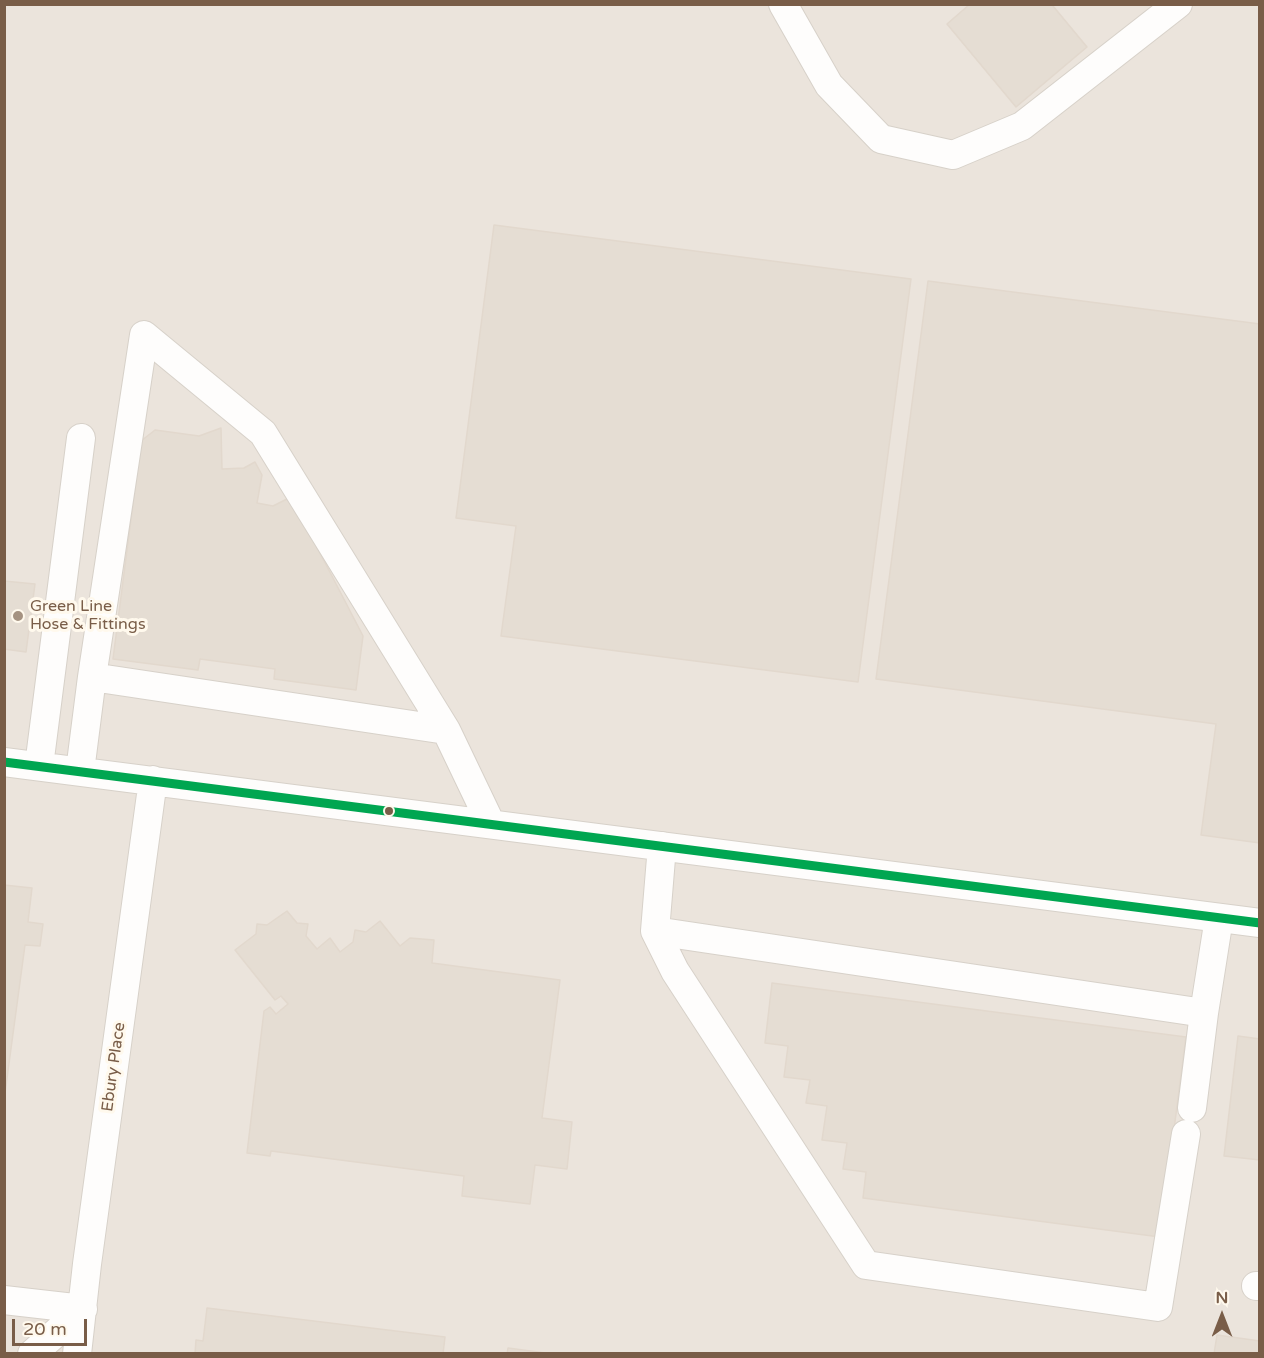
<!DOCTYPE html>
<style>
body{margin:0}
#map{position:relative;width:1264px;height:1358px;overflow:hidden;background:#f8f4ec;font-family:"Varela Round",sans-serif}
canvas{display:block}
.frame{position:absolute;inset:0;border:6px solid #795d48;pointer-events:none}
.north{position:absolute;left:1192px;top:1286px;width:60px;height:60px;-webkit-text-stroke:4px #fff9ed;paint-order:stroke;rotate:0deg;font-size:16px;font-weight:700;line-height:24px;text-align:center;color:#795d48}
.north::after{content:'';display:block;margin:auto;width:21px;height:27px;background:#795d48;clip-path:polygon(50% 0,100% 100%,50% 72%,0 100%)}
.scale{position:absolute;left:12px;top:1319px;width:75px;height:27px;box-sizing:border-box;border:3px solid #795d48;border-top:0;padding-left:8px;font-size:18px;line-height:21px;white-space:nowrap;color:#795d48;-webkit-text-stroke:4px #fff9ed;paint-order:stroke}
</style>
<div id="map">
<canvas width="1264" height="1358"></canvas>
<div class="frame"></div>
<div class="north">N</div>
<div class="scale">20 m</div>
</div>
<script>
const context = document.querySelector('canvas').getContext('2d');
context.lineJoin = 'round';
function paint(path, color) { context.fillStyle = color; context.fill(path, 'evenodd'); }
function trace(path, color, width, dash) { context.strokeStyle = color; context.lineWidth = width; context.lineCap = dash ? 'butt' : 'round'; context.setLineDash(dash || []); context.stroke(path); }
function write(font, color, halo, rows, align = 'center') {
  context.font = font + ' "Varela Round",sans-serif'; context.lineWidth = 6; context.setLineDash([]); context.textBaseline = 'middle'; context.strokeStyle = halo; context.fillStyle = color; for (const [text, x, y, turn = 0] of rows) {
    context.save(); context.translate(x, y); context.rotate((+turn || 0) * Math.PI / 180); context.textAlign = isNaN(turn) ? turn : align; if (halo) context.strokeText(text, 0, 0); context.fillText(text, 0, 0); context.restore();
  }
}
const industrial = new Path2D(`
 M5 5H1259V1353H5Z`);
const building = new Path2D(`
 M970 4H1054L1053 6 1087 47 1016 107 947 24Z
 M494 225 911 279 858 682 501 636 516 526 456 518Z
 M928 281 1260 324V843L1201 835 1216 724 876 679Z
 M221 428 222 469 244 468 255 462 262 475 257 503 273 506 291 497 363 636 356 690 274 679 275 669 200 659 198 670 113 659 141 441 155 430 199 436Z
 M4 581 35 584 26 652 4 649Z
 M4 885 32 888 28 922 43 924 40 946 25 945 5 1093Z
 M287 911 297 923 308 924 306 936 317 949 330 938 340 952 353 942 355 930 366 932 380 921 400 946 410 938 434 940 432 963 560 980 542 1118 572 1122 567 1169 535 1165 530 1204 462 1196 464 1176 271 1151 270 1156 247 1153 264 1011 270 1007 276 1014 288 1004 281 996 275 1000 235 950 256 934 257 924 267 925Z
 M772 983 1186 1037 1160 1237 863 1198 866 1172 843 1169 847 1143 822 1140 827 1106 806 1103 810 1080 784 1077 788 1046 765 1043Z
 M1238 1036 1260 1039V1160L1224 1156Z
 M207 1308 445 1337 443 1354H195L196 1340 203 1341Z
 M1217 1335 1260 1341V1354H1214Z
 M508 1348 553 1354H507Z`);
const minor = new Path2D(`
 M783 4 829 85 881 139 953 155 1022 126 1178 4
 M92 677 144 335 263 433 446 730
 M4 762 1260 923
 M39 766 81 438
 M80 771 92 677 446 730 491 824
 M662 846 655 931 1204 1013 1219 918
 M655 931 675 971 866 1265 1158 1307 1186 1134
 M1192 1108 1204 1013
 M1256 1286H1260
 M4 1300 83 1309
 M32 1354 83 1309
 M77 1354 87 1264 153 780`);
const bus1 = new Path2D(`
 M4 762 1260 923`);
const markers = [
 [18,616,6,"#a59281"],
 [389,811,5,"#795d48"]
];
const poiNames = [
 ["Green Line",30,607],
 ["Hose & Fittings",30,625]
];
const streetNames = [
 ["Ebury Place",114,1067,-82]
];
paint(industrial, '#ebe4dc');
paint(building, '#e5ddd3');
trace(building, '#e2d8cd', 1.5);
trace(minor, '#d7d1c9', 30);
trace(minor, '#fefdfc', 28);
trace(bus1, '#00a651', 9);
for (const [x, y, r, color] of markers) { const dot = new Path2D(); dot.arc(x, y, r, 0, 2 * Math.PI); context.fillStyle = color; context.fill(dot); trace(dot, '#fff9ed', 2); }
write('16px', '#795d48', '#fff9ed', poiNames, 'left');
write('16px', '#795d48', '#fff9ed', streetNames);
</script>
